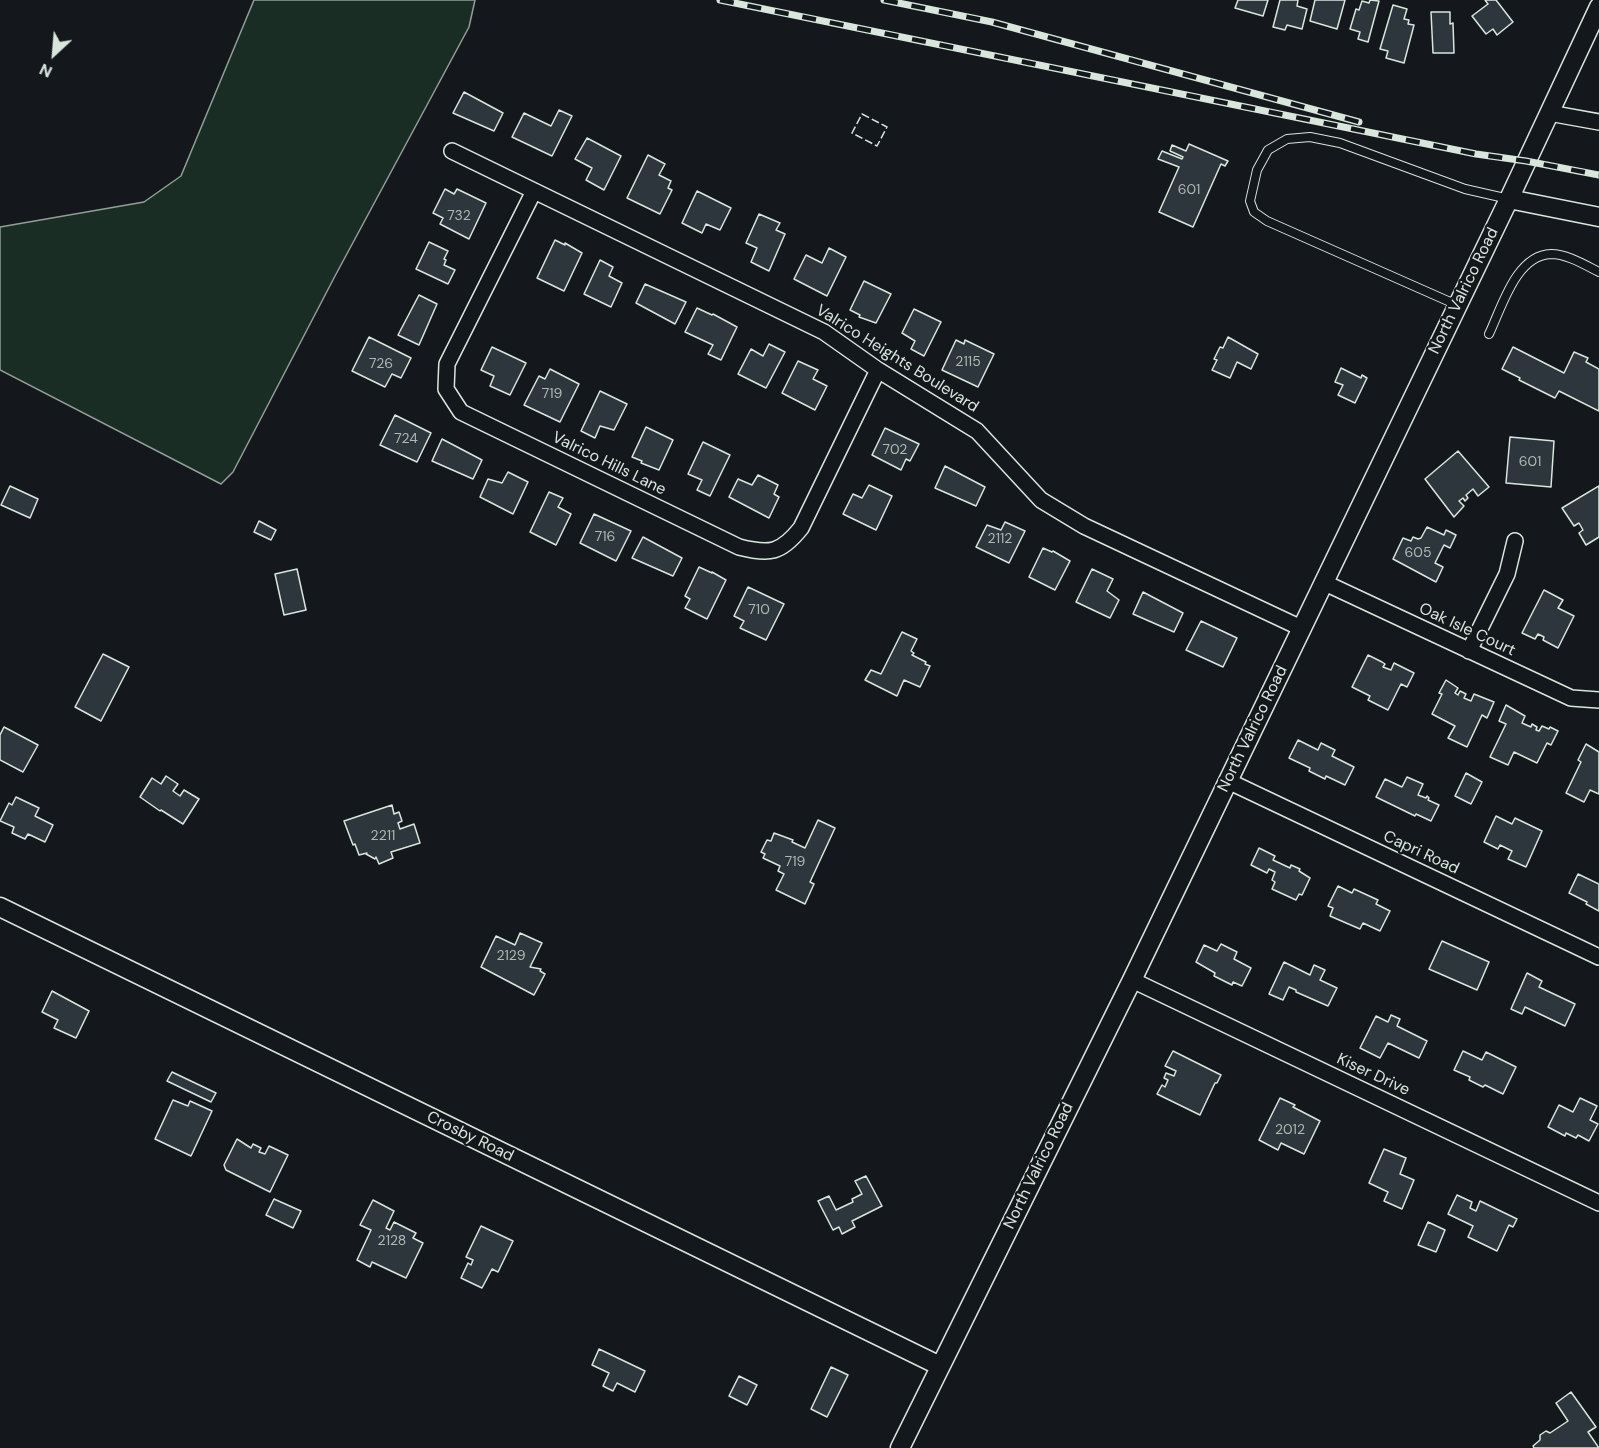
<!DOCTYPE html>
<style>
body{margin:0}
#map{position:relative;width:1599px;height:1448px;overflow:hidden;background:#14181c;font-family:"DM Sans",sans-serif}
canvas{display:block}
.north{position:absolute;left:24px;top:24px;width:60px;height:60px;-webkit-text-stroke:4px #14181c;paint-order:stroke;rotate:206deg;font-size:16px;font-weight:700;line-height:24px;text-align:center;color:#d8e6dc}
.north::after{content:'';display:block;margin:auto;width:21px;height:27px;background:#d8e6dc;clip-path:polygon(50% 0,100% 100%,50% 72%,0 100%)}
</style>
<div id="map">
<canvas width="1599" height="1448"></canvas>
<div class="north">N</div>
</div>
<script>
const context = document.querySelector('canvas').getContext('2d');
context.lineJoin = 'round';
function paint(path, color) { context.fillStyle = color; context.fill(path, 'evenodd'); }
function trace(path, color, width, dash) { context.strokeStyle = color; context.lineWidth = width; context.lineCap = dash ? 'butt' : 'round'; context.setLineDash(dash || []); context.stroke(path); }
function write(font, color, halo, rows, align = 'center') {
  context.font = font + ' "DM Sans",sans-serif'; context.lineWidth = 4.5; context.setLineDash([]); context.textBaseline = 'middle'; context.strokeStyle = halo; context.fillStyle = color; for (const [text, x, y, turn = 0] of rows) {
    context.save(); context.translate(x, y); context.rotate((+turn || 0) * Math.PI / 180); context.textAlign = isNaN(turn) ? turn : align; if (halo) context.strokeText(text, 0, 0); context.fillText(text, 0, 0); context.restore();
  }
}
const green = new Path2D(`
 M254 0H475L469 27 335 276 233 472 221 484 0 370V227L144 202 181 176Z`);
const building = new Path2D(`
 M1238 0H1268L1263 16 1235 8Z
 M1280 0H1298L1297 6 1307 9 1302 29 1287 25 1285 30 1273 27Z
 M1315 0H1345L1337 29 1310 21Z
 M1370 0 1379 1 1368 42 1358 39 1360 32 1350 29 1356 9 1359 10 1362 1 1369 3Z
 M1485 0H1496L1513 22 1497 35 1493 29 1486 34 1472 16 1488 4Z
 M1393 5 1407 9 1404 19 1409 20 1408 24 1414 25 1404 63 1386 58 1388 51 1380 49Z
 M1431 12H1450V24L1453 23 1454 53H1433Z
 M464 92 503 113 494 131 453 113Z
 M559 110 572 116 552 156 512 137 524 113 551 126Z
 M587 138 621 156 604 190 586 180 592 168 575 159Z
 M1189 144 1228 161 1225 166 1221 164 1193 227 1159 212 1179 167 1158 159 1162 151 1182 159 1183 157 1170 151 1172 145 1186 151Z
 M648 155 665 164 659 175 671 181 668 188 672 190 660 214 627 198Z
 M445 189 454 194 457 189 486 203 469 239 440 224 443 218 433 213Z
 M697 191 731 208 720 230 706 224 702 233 682 223Z
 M759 214 780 223 776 230 785 234 769 271 751 262 757 248 746 243Z
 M555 240 565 245V243L582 253 564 291 537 278Z
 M429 242 448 251 444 259 446 260 444 265 455 270 448 284 416 269Z
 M829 248 846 257 827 296 794 279 806 255 822 263Z
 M600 260 613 267 609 276 622 283 611 307 584 294Z
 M864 281 891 294 876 323 859 317 860 315 850 310Z
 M645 284 686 302 675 324 636 303Z
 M419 295 437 304 419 345 398 335Z
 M697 308 712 315 713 314 737 327 721 360 708 354 713 345 685 332Z
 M914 309 941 322 924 356 911 349 915 341 902 333Z
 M369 337 411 358 401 378 392 374 385 387 352 371Z
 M1228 337 1258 354 1251 369 1237 362 1230 378 1212 370 1217 360 1214 359 1220 347 1223 348Z
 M956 340 964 344 965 340 994 354 978 387 942 370Z
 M769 344 785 352 766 388 738 374 751 349 763 356Z
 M492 347 526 363 510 395 490 386 494 376 481 370Z
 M1513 347 1564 373 1574 352 1588 358 1586 362 1599 369V411L1559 391 1555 398 1519 380 1520 378 1502 369Z
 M798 361 818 370 813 379 827 386 815 410 782 393Z
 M1341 368 1361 378 1362 375 1367 378 1355 403 1338 395 1343 385 1335 382Z
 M550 369 579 384 560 422 524 405 539 376 545 379Z
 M600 391 627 404 614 430 600 426 595 438 581 431Z
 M395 415 431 433 417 462 380 445Z
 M646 427 673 440 659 470 641 463 642 461 632 457Z
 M885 428 919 444 910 461 906 459 901 470 872 455Z
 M1510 437 1554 441 1551 487 1506 483Z
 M442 439 482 460 473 479 432 461Z
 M703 442 730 455 710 496 697 490 702 480 688 474Z
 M1458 451 1489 487 1478 496 1473 489 1466 495 1468 498 1465 501 1463 498 1459 501 1464 506 1454 517 1425 479Z
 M945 466 985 487 976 506 935 488Z
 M508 472 528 482 513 514 480 497 488 479 502 483Z
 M758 475 778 485 774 494 779 497 769 518 729 497 738 479 752 485Z
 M869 485 892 496 876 530 843 514 853 494 862 498Z
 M10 486 38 499 30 518 1 505Z
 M1599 486V537L1586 545 1579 533 1583 530 1579 523 1574 526 1562 508Z
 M549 492 563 498 558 507 571 514 556 545 530 532Z
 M594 514 631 531 616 561 580 543Z
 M259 521 276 530 271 540 254 532Z
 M1005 522 1025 531 1009 563 976 547 987 525 1001 530Z
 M1427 527 1444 535 1446 530 1456 535 1450 548 1444 545 1435 563 1443 567 1436 582 1393 559 1403 538 1411 541 1413 537 1418 539 1421 538Z
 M643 537 682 558 673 576 632 558Z
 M1043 548 1052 552 1053 551 1070 561 1055 590 1029 577Z
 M699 567 712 573V572L726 580 707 619 685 608 690 599 685 596Z
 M297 569 306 610 284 615 275 574Z
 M1092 569 1113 579 1107 591 1119 600 1110 618 1076 602Z
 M748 587 784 604 766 640 740 628 744 621 734 616Z
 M1544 590 1563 600 1558 608 1574 616 1558 648 1543 640 1544 637 1538 634 1535 639 1522 633Z
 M1143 592 1183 613 1174 632 1133 614Z
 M1201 621 1237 638 1223 667 1186 650Z
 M902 632 917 639 911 651 914 653 912 655 926 662 925 664 930 666 920 687 904 680 897 696 865 680 871 670 881 674Z
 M103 654 129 667 101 721 75 707Z
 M1368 655 1382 662 1385 664 1383 667 1391 670 1394 663 1414 673 1407 687 1401 684 1388 710 1368 700 1370 696 1352 687Z
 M1446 680 1458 688 1455 693 1458 695 1460 691 1466 694 1464 698 1471 701 1474 694 1494 702 1487 718 1482 715 1467 747 1448 738 1455 726 1432 714 1442 694 1439 693Z
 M1506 705 1525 716 1522 723 1531 727 1532 724 1537 727 1536 730 1539 731 1542 726 1549 729 1550 727 1558 731 1551 745 1547 743 1537 763 1514 752 1508 765 1490 757 1506 724 1499 721Z
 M4 727 38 745 23 772 0 760V735Z
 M1298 740 1318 750 1321 743 1335 750 1332 756 1354 767 1345 785 1326 776 1325 779 1309 771 1310 768 1289 758Z
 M1586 744 1599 752V794L1590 790 1584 802 1566 793 1581 762 1578 760Z
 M1466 773 1482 782 1471 804 1455 796Z
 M166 776 178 784 173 791 180 796 184 790 199 799 183 824 161 810 160 811 140 797 152 778 161 784Z
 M1407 777 1423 784 1418 795 1426 798 1427 796 1429 798 1428 800 1439 805 1431 821 1416 814 1415 816 1376 797 1385 779 1402 787Z
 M16 797 39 808 35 816 53 825 45 842 28 834 25 839 12 833 14 827 0 821 9 803 12 805Z
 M392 805 394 814 399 812 402 821 398 823 400 829 414 824 420 843 391 852 393 858 379 864 376 857 375 859 366 854 367 853 359 855 355 844 353 845 344 821Z
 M1496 816 1512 824 1515 818 1542 831 1526 867 1508 859 1512 851 1500 845 1498 849 1484 842Z
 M818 820 835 828 810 882 814 884 805 904 776 890 784 874 778 871 780 866 763 858 765 854 761 852 767 840 771 841 774 833 793 840 792 842 805 848Z
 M1259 848 1275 856 1273 860 1290 868 1291 865 1300 869 1299 871 1310 878 1302 895 1299 894 1296 900 1272 889 1275 882 1272 880 1275 872 1269 869 1267 873 1251 865Z
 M1578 874 1599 884V911L1586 904 1587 902 1569 893Z
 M1338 886 1352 893 1354 889 1378 900 1376 904 1390 911 1380 931 1363 923 1360 929 1330 916 1333 908 1328 906Z
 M520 933 542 943 530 967 541 969 540 971 545 974 534 995 481 967 496 936 515 945Z
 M1442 941 1489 962 1477 990 1429 969Z
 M1221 944 1237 952 1234 959 1251 968 1242 986 1233 982 1232 985 1214 976 1215 973 1196 962 1204 945 1217 951Z
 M1284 962 1310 975 1314 965 1325 970 1320 980 1337 988 1328 1006 1296 992V990L1289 987 1283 1000 1269 994Z
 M1527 973 1542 981 1539 987 1575 1004 1565 1026 1525 1007 1522 1014 1511 1009Z
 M52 991 89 1011 76 1038 54 1028 58 1020 42 1012Z
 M1391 1015 1400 1019 1397 1026 1427 1041 1419 1058 1388 1043 1380 1058 1360 1048 1376 1016 1388 1022Z
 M1173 1051 1221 1075 1217 1083H1215L1200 1115 1157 1094 1162 1085 1165 1087 1168 1080 1164 1078 1166 1073 1174 1076 1176 1071 1165 1066Z
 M1463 1051 1482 1060 1486 1052 1516 1067 1503 1094 1485 1085 1483 1087 1469 1080 1470 1077 1454 1070Z
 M172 1072 216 1093 211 1102 167 1081Z
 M1280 1098 1295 1105 1293 1107 1320 1121 1304 1154 1281 1143 1278 1150 1259 1140Z
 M1580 1098 1597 1106 1590 1120 1598 1124 1589 1141 1578 1135 1576 1138 1566 1133 1565 1136 1548 1127 1559 1105 1573 1112Z
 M173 1100 188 1106 190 1101 212 1111 191 1156 155 1139Z
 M237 1139 251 1148 253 1144 261 1148 259 1152 265 1154 269 1146 288 1155 270 1192 226 1170 224 1165Z
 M1384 1149 1406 1158 1400 1174 1414 1180 1402 1209 1384 1201 1388 1192 1369 1183Z
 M866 1176 882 1206 852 1221 855 1227 842 1234 839 1227 833 1230 818 1201 829 1196 836 1210 853 1202 852 1199 862 1194 855 1181Z
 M1457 1195 1472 1202 1470 1208 1476 1211 1480 1201 1517 1219 1513 1227 1509 1225 1497 1251 1468 1237 1473 1226 1448 1214Z
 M274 1199 301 1211 293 1228 266 1215Z
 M373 1200 394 1211 386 1228 390 1230 394 1222 416 1233 413 1238 423 1243 406 1278 372 1262 370 1267 357 1260 371 1230 360 1225Z
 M1428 1222 1445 1230 1436 1252 1418 1245Z
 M481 1226 513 1241 498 1272 492 1269 482 1288 461 1278 468 1263 471 1265 473 1260 466 1257Z
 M599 1349 645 1371 635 1392 617 1383 613 1391 603 1386 609 1373 592 1365Z
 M831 1367 848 1375 827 1417 811 1409Z
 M739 1376 757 1385 747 1405 729 1396Z
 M1571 1392 1596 1427 1588 1432 1599 1448H1534L1533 1446 1540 1440V1435L1546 1431 1550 1433 1568 1421 1556 1403Z`);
const service = new Path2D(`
 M1457 305 1267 221 1254 212 1250 201 1257 170 1268 150 1287 139 1310 137 1340 143 1465 189 1509 199
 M1489 334C1502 307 1516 255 1551 254 1567 254 1585 265 1599 272`);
const minor = new Path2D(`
 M1549 113 1599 122
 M452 151 824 332 878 370 977 431 1041 500 1084 526 1301 628
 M534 191 447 364 446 389 461 412 739 547C770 555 781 553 801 528L878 370
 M1323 582 1571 698 1599 700
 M1469 651 1507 574 1515 541
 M1228 781 1599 957
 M1132 980 1599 1203`);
const tertiary = new Path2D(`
 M1509 199 1599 217
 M0 907 940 1366
 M900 1448 1132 980 1509 199 1599 7`);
const rail = new Path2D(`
 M720 0 1476 154 1526 161 1599 175
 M884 0 992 22 1359 122`);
const fence = new Path2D(`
 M862 114 887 127 877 146 852 133Z`);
const numberNames = [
 ["601",1189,190],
 ["732",459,216],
 ["2115",968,362],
 ["726",381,364],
 ["719",552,394],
 ["724",406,439],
 ["702",895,450],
 ["601",1530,462],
 ["716",605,537],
 ["2112",1000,539],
 ["605",1418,553],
 ["710",759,610],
 ["2211",383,836],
 ["719",795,862],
 ["2129",511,956],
 ["2012",1290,1130],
 ["2128",392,1241]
];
const streetNames = [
 ["North Valrico Road",1464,291,-64],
 ["Valrico Heights Boulevard",897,359,32],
 ["Valrico Hills Lane",609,464,26],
 ["Oak Isle Court",1467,630,25],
 ["North Valrico Road",1253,729,-64],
 ["Capri Road",1421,853,25],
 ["Kiser Drive",1373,1075,25],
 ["Crosby Road",470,1137,26],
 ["North Valrico Road",1039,1166,-64]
];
paint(green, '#1a2d24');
trace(green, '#939e99', 1.5);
paint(building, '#2c363c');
trace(building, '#d8e6dc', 1.5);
trace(service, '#d8e6dc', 10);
trace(minor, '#d8e6dc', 18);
trace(tertiary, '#d8e6dc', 21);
trace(service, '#14181c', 8);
trace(minor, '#14181c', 15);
trace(tertiary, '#14181c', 18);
trace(rail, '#d8e6dc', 7);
trace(rail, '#14181c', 4.5, [14]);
trace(fence, '#d8e6dc', 1.5, [8, 3]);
write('14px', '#adbab4', null, numberNames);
write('16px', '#d8e6dc', '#14181c', streetNames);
</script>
